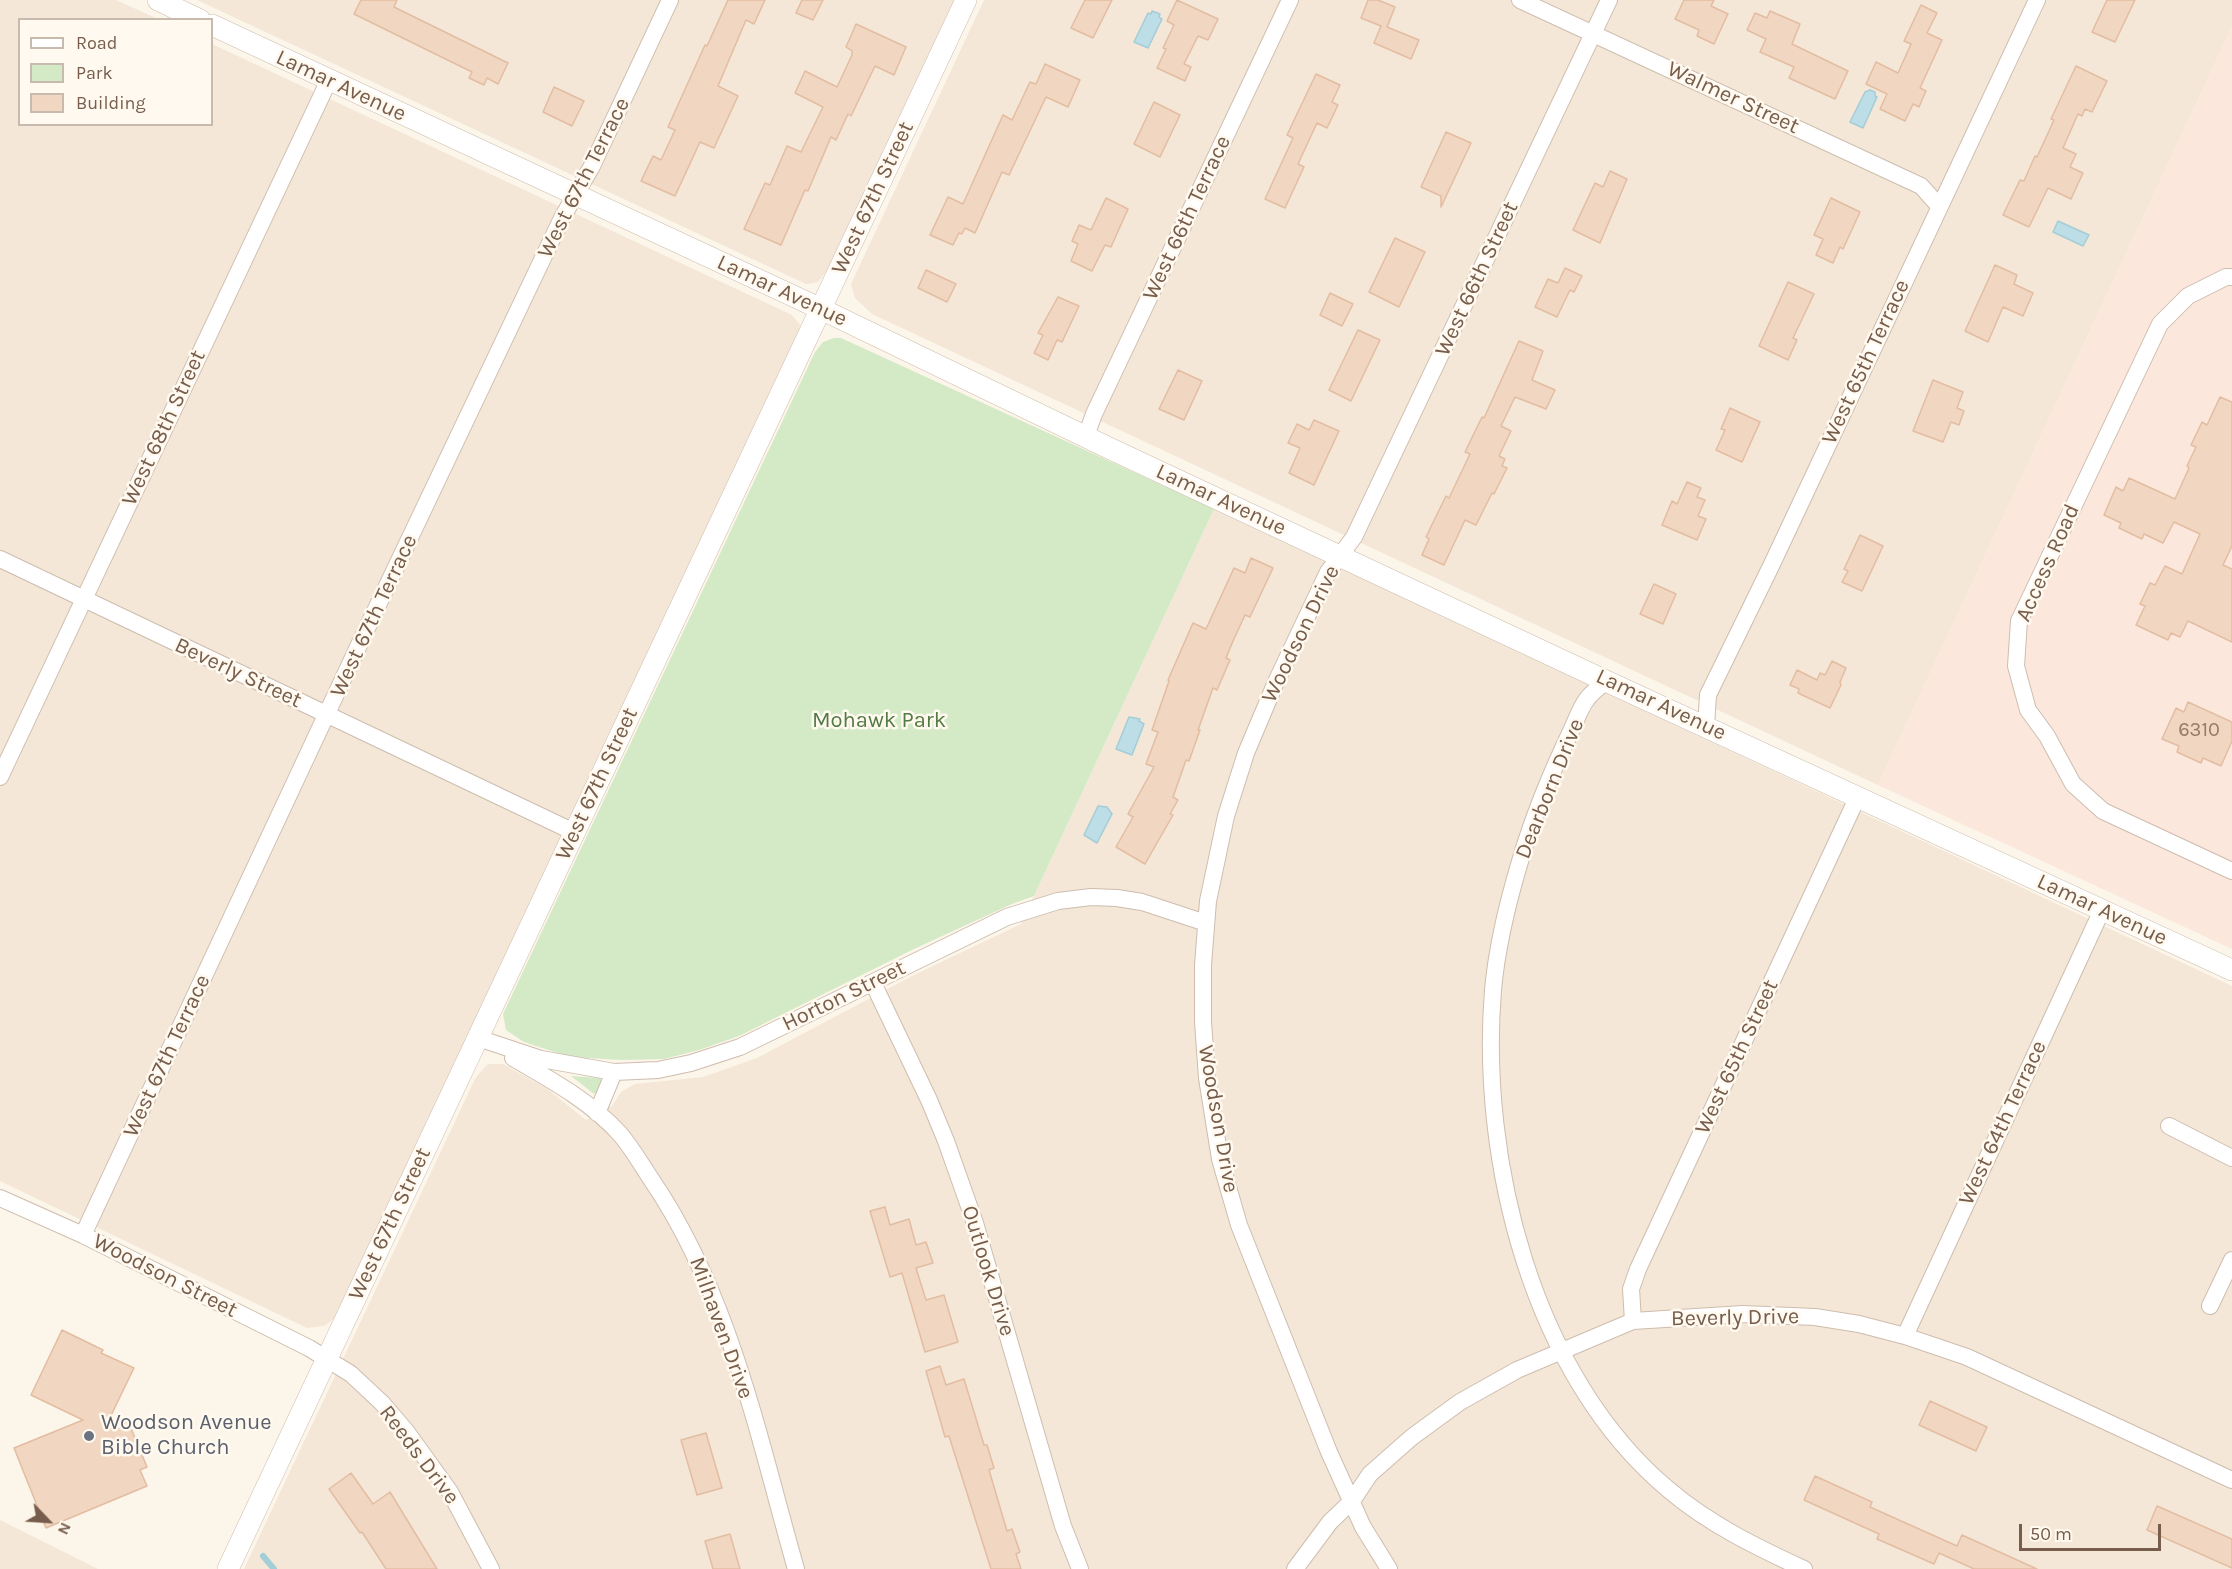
<!DOCTYPE html>
<style>
body{margin:0}
#map{position:relative;width:2232px;height:1569px;overflow:hidden;background:#fcf5e9;font-family:Karla,sans-serif}
canvas{display:block}
.legend{position:absolute;left:18px;top:18px;width:195px;height:108px;box-sizing:border-box;background:#fff9ef;border:2px solid #c8bbae;margin:0;padding:8px 10px;list-style:none;font-size:18px;color:#765d4c}
.legend li{display:flex;align-items:center;gap:12px;height:30px}
.legend b{width:30px;border:2px solid #c8bbae}
.north{position:absolute;left:18px;top:1491px;width:60px;height:60px;-webkit-text-stroke:4px #fff9ef;paint-order:stroke;rotate:115deg;font-size:16px;font-weight:700;line-height:24px;text-align:center;color:#765d4c}
.north::after{content:'';display:block;margin:auto;width:21px;height:27px;background:#765d4c;clip-path:polygon(50% 0,100% 100%,50% 72%,0 100%)}
.scale{position:absolute;left:2019px;top:1524px;width:142px;height:27px;box-sizing:border-box;border:3px solid #765d4c;border-top:0;padding-left:8px;font-size:18px;line-height:21px;white-space:nowrap;color:#765d4c;-webkit-text-stroke:4px #fff9ef;paint-order:stroke}
</style>
<div id="map">
<canvas width="2232" height="1569"></canvas>
<ul class="legend">
<li><b style="height:8px;background:#fff"></b>Road</li>
<li><b style="height:16px;background:#d4eac7"></b>Park</li>
<li><b style="height:16px;background:#f1d6c1"></b>Building</li>
</ul>
<div class="north">N</div>
<div class="scale">50 m</div>
</div>
<script>
const context = document.querySelector('canvas').getContext('2d');
context.lineJoin = 'round';
function paint(path, color) { context.fillStyle = color; context.fill(path, 'evenodd'); }
function trace(path, color, width, dash) { context.strokeStyle = color; context.lineWidth = width; context.lineCap = dash ? 'butt' : 'round'; context.setLineDash(dash || []); context.stroke(path); }
function write(font, color, halo, rows, align = 'center') {
  context.font = font + ' Karla,sans-serif'; context.lineWidth = 5; context.setLineDash([]); context.textBaseline = 'middle'; context.strokeStyle = halo; context.fillStyle = color; for (const [text, x, y, turn = 0] of rows) {
    context.save(); context.translate(x, y); context.rotate((+turn || 0) * Math.PI / 180); context.textAlign = isNaN(turn) ? turn : align; if (halo) context.strokeText(text, 0, 0); context.fillText(text, 0, 0); context.restore();
  }
}
const residential = new Path2D(`
 M0 0H116L158 19 20 20V124H212V44L792 315 800 325 796 343 335 1318 324 1326 307 1328 0 1181Z
 M197 0H956L830 267 818 282 806 284Z
 M984 0H2232V27L1878 785 872 314 855 298 851 284Z
 M1214 509 2232 986V1569H244L476 1077 488 1064H503L546 1088 586 1120 612 1106 621 1092 635 1084 703 1077 757 1058 914 975 1021 924Z
 M0 1520 98 1569H0Z`);
const commercial = new Path2D(`
 M2232 27V949L1878 785Z`);
const green = new Path2D(`
 M834 338H841L1214 509 1034 896 1012 904 914 949 739 1036 699 1050 664 1059 621 1060 570 1057 524 1042 506 1030 503 1014 815 352 823 342Z
 M571 1076 600 1078 602 1081 597 1092 594 1094Z`);
const water = new Path2D(`
 M1152 11 1160 14 1159 17 1162 19 1148 48 1134 42 1148 13 1151 14Z
 M1870 90 1875 92V96L1877 97 1863 128 1850 122 1865 92Z
 M2058 221 2089 235 2083 246 2053 232Z
 M1129 717 1140 719 1139 721 1144 724 1132 755 1116 749Z
 M1098 806 1107 807 1112 814 1097 843 1084 835Z`);
const stream = new Path2D(`
 M263 1556 274 1569`);
const building = new Path2D(`
 M361 0H397L394 7 508 63 498 84 487 78 484 85 469 78 472 72 354 14Z
 M728 0H765L754 24 746 20 718 86 738 96 714 148 700 142 675 196 641 181 653 156 661 160 675 130 668 127 705 45 707 46Z
 M802 0H823L813 20 796 13Z
 M1085 0H1112L1093 38 1071 28Z
 M1177 0 1218 19 1208 40 1198 36 1184 64 1191 67 1185 81 1157 68 1166 49 1163 48 1174 25 1167 21Z
 M1368 0H1378L1395 7 1387 27 1419 40 1411 59 1374 43 1381 26 1361 18Z
 M1684 0H1714L1711 6 1728 14 1714 44 1697 36 1699 30 1675 19Z
 M2107 0H2135L2115 42 2092 32Z
 M1921 5 1937 13 1927 33 1942 40 1920 88 1926 91 1919 107 1913 104 1905 121 1880 109 1887 94 1866 84 1876 62 1898 73 1911 44 1904 41Z
 M1770 11 1800 24 1792 44 1848 71 1835 99 1789 78 1794 67 1760 52 1766 39 1747 30 1755 13 1767 18Z
 M856 24 906 47 894 75 875 66 851 116 848 114 836 140 831 137 808 191 805 190 781 245 744 229 765 183 770 185 787 146 801 152 823 107 795 93 805 71 837 87 852 55V51L846 47Z
 M1045 64 1080 80 1068 107 1046 97 1009 175 1002 172 975 233 965 228 962 234 959 233 953 245 930 235 948 197 963 204 1003 115 1012 120 1030 82 1036 84Z
 M2076 66 2107 81 2092 112 2085 109 2082 116 2078 114 2063 148 2076 154 2070 167 2083 173 2071 199 2048 188 2029 227 2003 215 2020 180 2024 181 2035 156 2037 157 2054 120 2051 119Z
 M1316 74 1340 85 1332 102 1338 105 1327 128 1317 123 1298 164 1304 167 1285 208 1265 199 1293 138 1287 135Z
 M554 87 584 101 572 126 543 112Z
 M1154 102 1180 115 1160 157 1134 144Z
 M1446 132 1471 143 1441 207V196L1421 187Z
 M1610 171 1627 179 1600 243 1573 230 1595 183 1603 187Z
 M1106 198 1128 209 1111 247 1105 245 1092 271 1071 261 1078 244 1072 241 1079 225 1091 230Z
 M1831 198 1860 212 1843 249 1840 247 1833 263 1816 255 1823 239 1814 235Z
 M1395 238 1425 252 1399 307 1369 292Z
 M1995 265 2017 275 2014 284 2033 293 2023 316 2003 307 1988 342 1965 331Z
 M1565 268 1582 276 1574 292 1570 290 1557 317 1535 307 1548 279 1558 283Z
 M926 270 956 284 947 302 918 288Z
 M1788 282 1814 294 1793 338 1797 340 1788 360 1759 346Z
 M1330 293 1353 304 1342 326 1320 315Z
 M1058 297 1079 306 1062 342 1057 340 1048 360 1034 353 1043 335 1038 333Z
 M1358 330 1380 340 1351 401 1329 390Z
 M1519 341 1543 351 1532 380 1555 390 1546 409 1515 397 1501 426 1511 431 1499 456 1505 459 1502 466 1507 468 1494 494 1492 493 1476 525 1465 520 1444 565 1422 555 1429 539 1426 537 1446 496 1449 498 1470 454 1465 452 1482 417 1484 418Z
 M1178 370 1202 381 1184 420 1159 409Z
 M1933 380 1963 392 1957 408 1964 411 1959 425 1951 422 1943 442 1913 431Z
 M2220 397 2232 402V546L2223 565 2232 569V642L2188 621 2180 637 2171 633 2168 640 2136 625 2145 606 2140 604 2150 583 2155 585 2165 566 2182 574 2200 534 2174 522 2163 543 2144 534 2142 539 2119 528 2121 523 2104 515 2116 487 2123 491 2129 478 2175 499 2189 468 2187 466 2196 447 2191 445 2202 422 2207 425Z
 M1730 408 1760 422 1742 462 1716 450 1725 430 1721 429Z
 M1314 420 1339 431 1314 485 1289 473 1300 448 1288 443 1297 424 1309 430Z
 M1687 482 1701 488 1697 497 1705 500 1698 516 1706 519 1697 540 1662 525 1672 501 1677 504Z
 M1860 535 1883 546 1862 591 1842 582 1848 571 1844 569Z
 M1251 558 1273 568 1250 617 1245 615 1233 641 1226 658 1230 660 1217 690 1213 688 1198 730H1200L1189 761 1186 760 1173 797 1178 800 1170 814 1173 815 1145 864 1116 847 1133 817 1128 814 1154 767 1146 764 1158 732 1152 730 1169 681 1168 680 1193 623 1206 629 1234 568 1245 573Z
 M1654 584 1676 594 1663 624 1640 614Z
 M1832 661 1846 668 1840 682 1841 685 1830 708 1798 693 1799 689 1790 685 1797 670 1817 680 1820 673 1825 675Z
 M2188 702 2232 722V741L2221 766 2203 758 2201 763 2177 752 2179 746 2162 739 2176 708 2184 712Z
 M885 1207 890 1225 909 1219 916 1245 926 1242 933 1263 916 1268 926 1300 944 1295 958 1342 925 1352 902 1273 890 1277 870 1211Z
 M62 1330 103 1350 101 1353 134 1368 104 1430 128 1421 147 1467 140 1470 147 1486 46 1528 14 1448 83 1420 31 1395Z
 M940 1366 946 1385 964 1379 984 1445H987L994 1468 989 1470 1007 1531 1012 1529 1020 1552 1016 1554 1021 1569H991L949 1436 945 1437 926 1371Z
 M1930 1401 1987 1427 1976 1451 1919 1425Z
 M706 1433 722 1488 697 1495 681 1440Z
 M351 1473 373 1504 390 1492 437 1569H386L362 1532 360 1533 329 1489Z
 M1815 1476 1872 1502 1870 1507 1957 1546 1962 1535 2037 1569H1974L1939 1553 1934 1564 1877 1539 1879 1534 1804 1500Z
 M2157 1506 2232 1539V1568L2147 1530Z
 M730 1534 740 1569H713L705 1541Z`);
const minor = new Path2D(`
 M1520 0 1921 186 1939 206
 M2232 277H2226L2188 296 2160 324 2019 621 2016 666 2028 710 2047 736 2073 784 2103 811 2232 871
 M1086 436 1094 414 1290 0
 M0 559 574 832
 M1606 681C1600 687 1592 692 1587 699 1580 708 1576 721 1571 731 1551 773 1534 814 1521 858 1508 901 1497 945 1493 990 1479 1161 1533 1377 1669 1490 1709 1524 1756 1547 1804 1569
 M1706 726 1708 695 1772 564 2037 0
 M0 777 329 80
 M873 983 929 1100 946 1141 975 1223 1063 1526 1080 1569
 M478 1038 541 1059 614 1072 658 1070 691 1063 740 1047 1007 917 1058 901 1091 897 1117 898 1142 902 1206 923
 M513 1058C551 1080 590 1101 620 1134 632 1148 641 1164 651 1179 730 1295 758 1436 796 1569
 M597 1113 614 1072
 M2169 1126 2232 1158
 M0 1198 83 1235 309 1348 351 1374 382 1403 406 1431 450 1492 491 1569
 M83 1235 358 647 562 218 592 166 670 0
 M2210 1306 2232 1260
 M1633 1321 1631 1289 1638 1269 1858 796
 M1905 1336 2102 910
 M1295 1569 1330 1522 1352 1501 1370 1474 1412 1437 1460 1402 1517 1370 1633 1321 1743 1314 1815 1317 1859 1324 1905 1336 1967 1357 2232 1480
 M1389 1569 1363 1527 1329 1452 1239 1225 1220 1159 1207 1078 1203 1022V965L1208 901 1226 816 1246 753 1276 682 1328 572 1354 537 1609 0`);
const tertiary = new Path2D(`
 M158 0 200 20
 M212 25 821 309 1111 449 1606 681 2232 970
 M228 1569 966 0`);
const markers = [
 [89,1436,6,"#6b7280"]
];
const numberNames = [
 ["6310",2199,730]
];
const streetNames = [
 ["Lamar Avenue",341,86,25],
 ["Walmer Street",1733,98,25],
 ["West 67th Terrace",584,178,-63],
 ["West 67th Street",873,198,-65],
 ["West 66th Terrace",1187,218,-65],
 ["West 66th Street",1477,279,-65],
 ["Lamar Avenue",782,291,25],
 ["West 65th Terrace",1866,362,-65],
 ["West 68th Street",164,428,-65],
 ["Lamar Avenue",1221,500,25],
 ["Access Road",2048,563,-66],
 ["West 67th Terrace",374,616,-65],
 ["Woodson Drive",1301,634,-64],
 ["Beverly Street",238,673,25],
 ["Lamar Avenue",1661,705,25],
 ["West 67th Street",597,784,-65],
 ["Dearborn Drive",1550,789,-68],
 ["Lamar Avenue",2102,910,25],
 ["Horton Street",844,996,-26],
 ["West 67th Terrace",167,1056,-65],
 ["West 65th Street",1737,1057,-65],
 ["Woodson Drive",1218,1119,80],
 ["West 64th Terrace",2003,1123,-65],
 ["West 67th Street",390,1224,-65],
 ["Outlook Drive",988,1271,73],
 ["Woodson Street",165,1276,27],
 ["Beverly Drive",1735,1318,-1],
 ["Milhaven Drive",721,1328,70],
 ["Reeds Drive",419,1455,53]
];
const parkNames = [
 ["Mohawk Park",879,721]
];
const worshipNames = [
 ["Woodson Avenue",101,1423],
 ["Bible Church",101,1448]
];
paint(residential, '#f4e7d7');
paint(commercial, '#fce7dd');
paint(green, '#d4eac7');
paint(water, '#bddee6');
trace(water, '#a3cdd7', 1.5);
trace(stream, '#a3cdd7', 6);
paint(building, '#f1d6c1');
trace(building, '#e3bda1', 1.5);
trace(minor, '#cebdae', 18);
trace(tertiary, '#cebdae', 22);
trace(minor, '#fff', 16);
trace(tertiary, '#fff', 21);
for (const [x, y, r, color] of markers) { const dot = new Path2D(); dot.arc(x, y, r, 0, 2 * Math.PI); context.fillStyle = color; context.fill(dot); trace(dot, '#fff9ef', 2); }
write('20px', '#957b69', null, numberNames);
write('22px', '#765d4c', '#fff9ef', streetNames);
write('22px', '#537b44', '#fff9ef', parkNames);
write('22px', '#5b616d', '#fff9ef', worshipNames, 'left');
</script>
